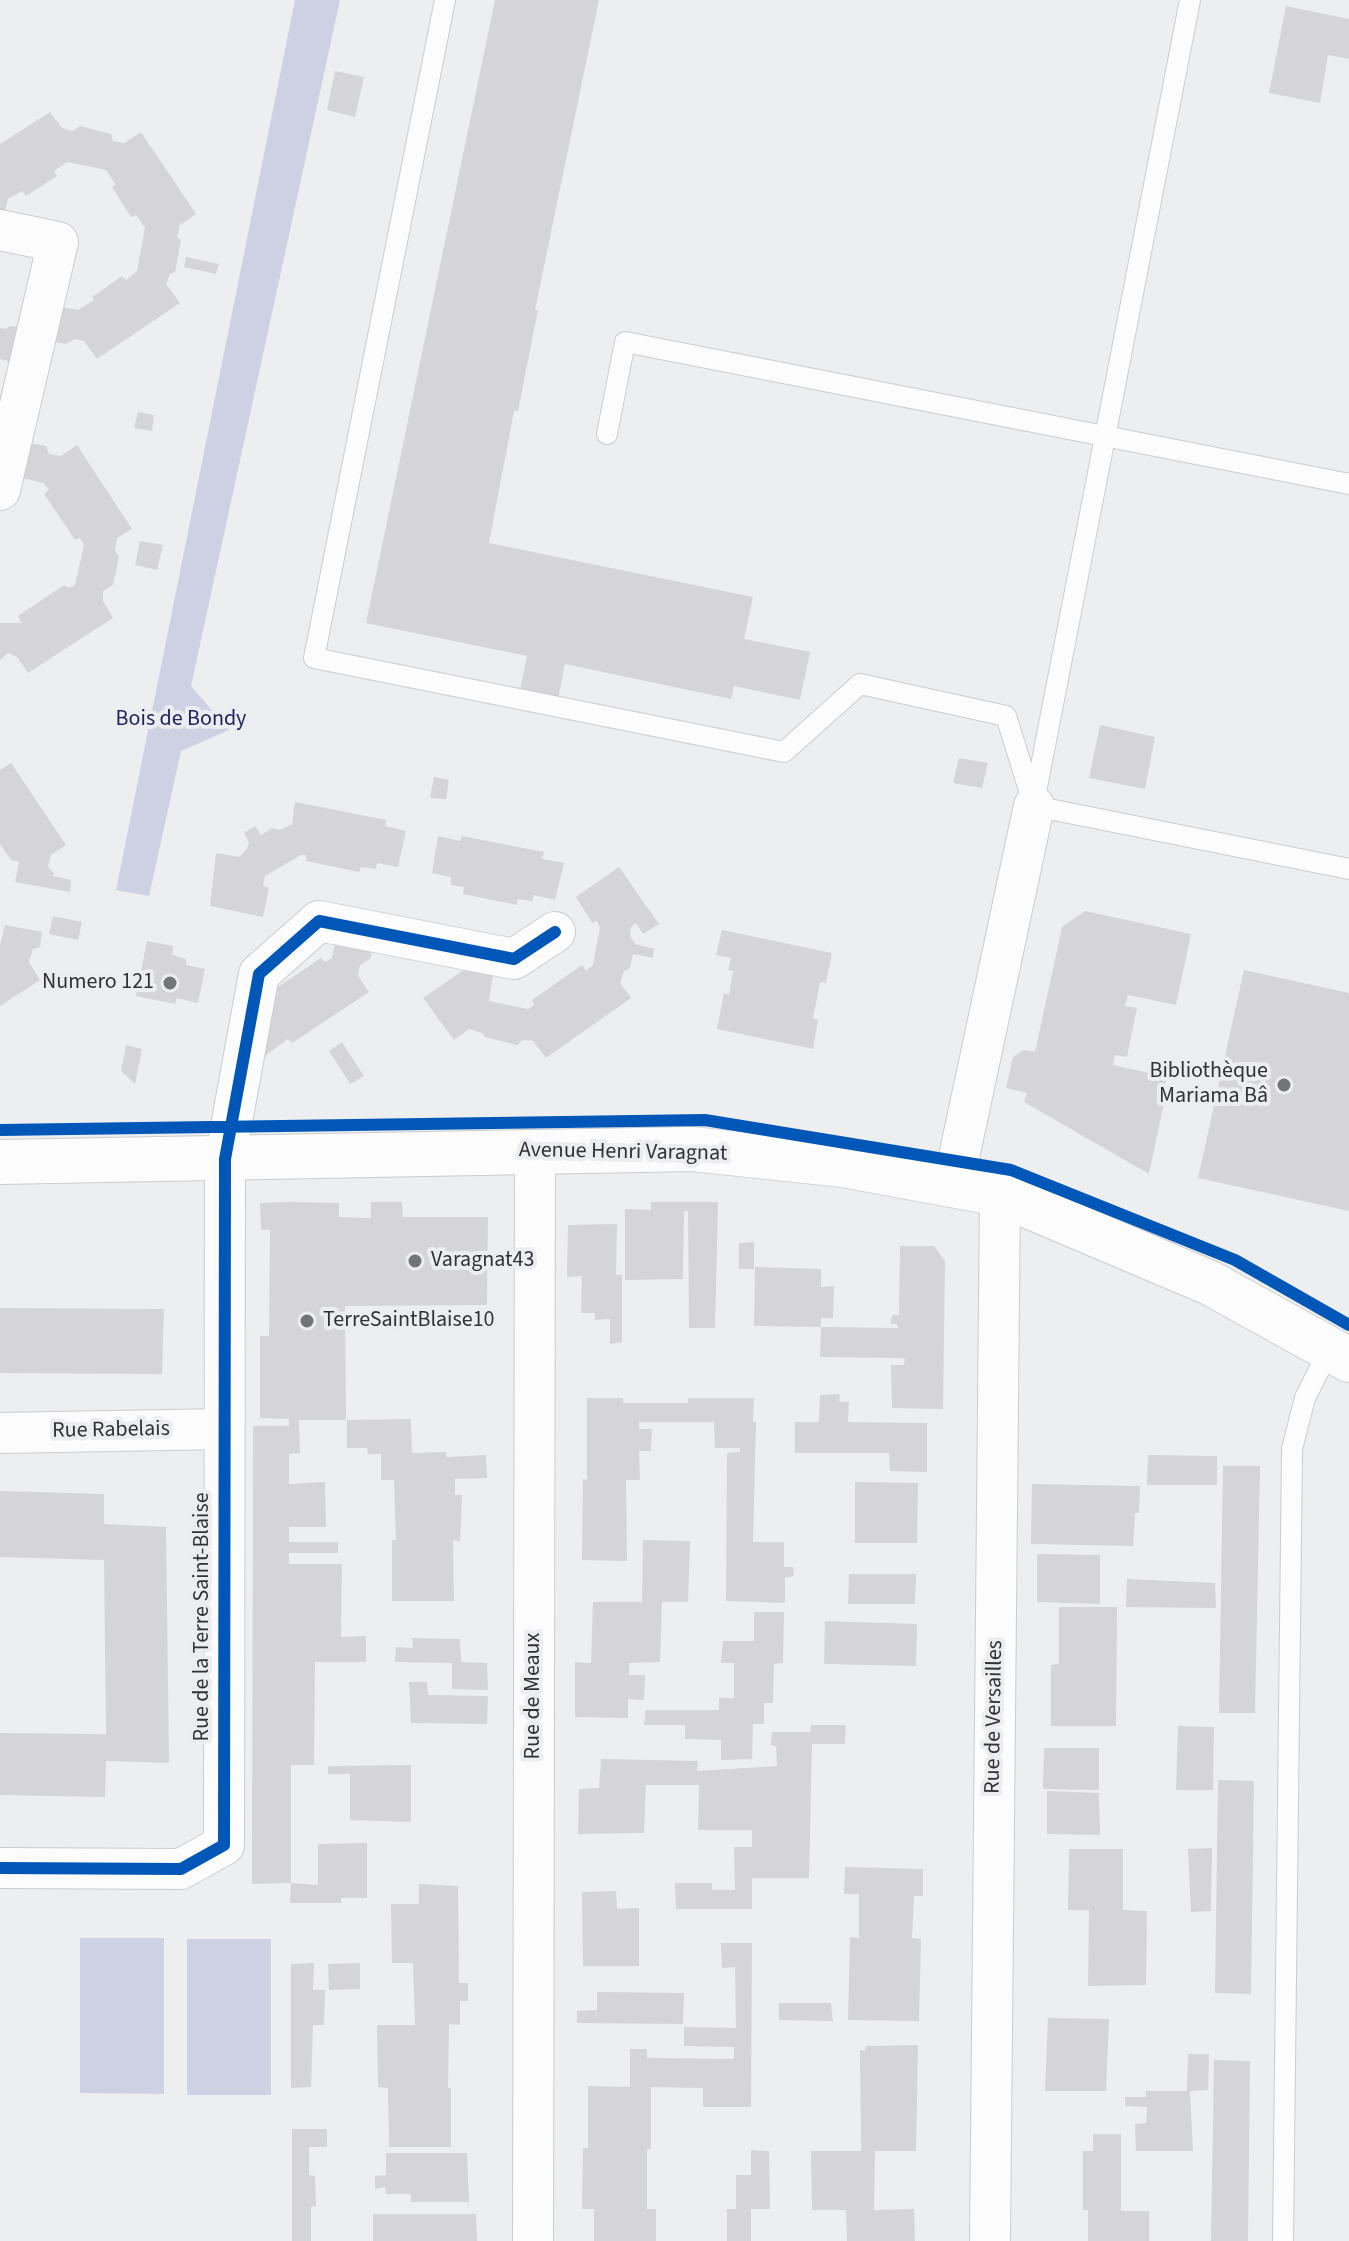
<!DOCTYPE html>
<meta charset="utf-8">
<style>
body{margin:0}
canvas{display:block;background:#edeef0}
</style>
<canvas width="1349" height="2241"></canvas>
<script>
const context = document.querySelector('canvas').getContext('2d');
context.lineJoin = 'round';
function paint(path, color) { context.fillStyle = color; context.fill(path, 'evenodd'); }
function trace(path, color, width, dash) { context.strokeStyle = color; context.lineWidth = width; context.lineCap = dash ? 'butt' : 'round'; context.setLineDash(dash || []); context.stroke(path); }
function write(font, color, halo, rows, align = 'center') {
  context.font = font + ' "Source Sans 3",sans-serif'; context.lineWidth = 8; context.setLineDash([]); context.textBaseline = 'middle'; context.strokeStyle = halo; context.fillStyle = color; for (const [text, x, y, turn = 0] of rows) {
    context.save(); context.translate(x, y); context.rotate((+turn || 0) * Math.PI / 180); context.textAlign = isNaN(turn) ? turn : align; if (halo) context.strokeText(text, 0, 0); context.fillText(text, 0, 0); context.restore();
  }
}
const green = new Path2D(`
 M295 0H340L191 686 229 730 181 751 149 896 116 890Z
 M80 1938H164V2094L80 2093Z
 M187 1939H271V2095H187Z`);
const building = new Path2D(`
 M495 0H599L535 310H538L518 411H514L489 543 753 597 744 639 810 652 800 700 734 686 731 699 565 664 558 699 520 690 527 656 366 623Z
 M1286 6 1349 19V59L1328 55 1320 103 1269 93Z
 M335 71 364 77 355 117 327 110Z
 M50 112 62 128 72 131 80 126 111 134 113 141 124 143 141 132 196 214 180 225 177 237 181 240 175 272 170 274 166 284 180 303 97 359 84 341 75 339 66 344 50 341 57 306 78 310 94 300 92 297 122 276 126 280 137 271 145 228 136 215 131 217 112 187 115 184 106 170 67 162 54 171 57 176 26 196 22 191 8 199 3 220 0 219V144Z
 M186 257 219 264 216 274 184 267Z
 M10 326 27 328 21 364 0 359V328L6 329Z
 M138 412 154 415 152 431 134 428Z
 M30 443 46 446 49 454 61 456 77 445 132 529 117 538 115 550 119 557 113 585 103 591V601L113 618 28 673 17 657 8 653 0 660V623H21L18 616 64 585 68 588 75 585 84 545 80 538 75 540 59 516 44 494 49 489 43 483 22 478Z
 M140 541 163 545 157 570 135 565Z
 M1100 725 1155 737 1145 789 1089 778Z
 M959 758 988 763 982 788 953 783Z
 M11 763 66 845 51 855 48 867 54 873 53 876 71 880 70 892 15 882 19 862 11 860 0 844V770Z
 M434 777 449 780 446 799 430 798Z
 M295 802 386 820 385 826 406 831 398 867 377 863 376 869 361 867 359 872 306 861V855H301L265 876 263 886 269 888 263 917 210 906 216 853 239 857 247 849 249 842 244 833 255 826 261 835 272 828 280 830 292 824Z
 M438 836 460 841 462 836 544 852 542 859 564 863 555 900 534 895 532 901 518 899 517 905 463 894 464 887 451 885V877L432 873Z
 M619 867 659 924 643 934 636 923 631 927 630 936 635 944 654 949 653 958 633 954 630 968 624 971 620 983 631 998 546 1058 533 1041 523 1040 517 1045 485 1037 482 1033 469 1029 454 1040 423 998 471 965 494 969 489 1001 528 1009 534 1005 532 1000 582 965 586 971 593 965 600 928 597 921 592 923 576 897Z
 M1085 911 1191 934 1176 1005 1128 995 1125 1006 1137 1008 1127 1057 1115 1055 1113 1065 1167 1077 1161 1102 1164 1103 1149 1174 1024 1102 1027 1093 1006 1088 1013 1057 1024 1050 1035 1052 1062 927Z
 M53 916 82 922 78 940 49 934Z
 M5 925 42 932 40 947 33 949 29 962 40 980 0 1006V945Z
 M722 930 832 953 826 983 820 982 813 1018 818 1020 813 1049 717 1029 724 993 729 995 733 971 728 970 731 958 716 955Z
 M336 938 374 945 370 959 360 965 358 976 369 992 292 1043 288 1039 262 1058 266 1003 278 995 275 989 321 958 325 962 332 958Z
 M147 941 173 946 172 955 186 959V965L205 969 198 1003 177 998 175 1004 136 996Z
 M1244 970 1349 993V1211L1198 1178Z
 M342 1042 364 1076 350 1084 329 1051Z
 M126 1045 142 1049 135 1084 121 1071Z
 M289 1202 339 1203V1217L371 1218V1202H402L403 1217H488L487 1305 345 1306 346 1420H299L300 1453 289 1454V1484L325 1482 326 1527H289V1542H338V1553H289V1564H342L341 1637 366 1636V1662H315L314 1765H291V1883L252 1884 253 1426H289V1419L260 1418V1336H269L270 1230H261L260 1203Z
 M651 1202H718L715 1328H689L688 1211H684L683 1279 625 1280V1209L651 1210Z
 M617 1224 616 1275H622V1342L610 1344V1319L595 1320V1313H581L582 1276 567 1277 568 1225Z
 M754 1242V1269H739V1243Z
 M900 1246H934L945 1261 943 1409 892 1408 891 1365H904L905 1358 820 1357 821 1327 898 1328 897 1324H891L892 1315H899Z
 M755 1267 821 1269V1287L834 1286 833 1318H821V1327L754 1326Z
 M0 1308 164 1309 162 1374 0 1373Z
 M840 1394 839 1402H849L848 1422 927 1423V1472L890 1471 889 1453H795V1422H819L820 1395Z
 M587 1398H623V1403H688V1398H754L753 1422H756L753 1542H784V1567H793L794 1576 785 1578V1603L726 1601 727 1453 740 1452V1448H715L714 1422H639V1429H652L651 1451H639L640 1480H626L627 1561 582 1560 583 1479 587 1480Z
 M411 1419 412 1453 446 1452 447 1457 486 1455 487 1478 455 1479V1495H462L460 1541 453 1540 454 1601H392V1540H396L394 1480H381V1454H368L367 1448H347V1420Z
 M1148 1455 1217 1456V1485H1147Z
 M1223 1466H1260L1255 1713H1219Z
 M855 1482 918 1483 917 1543H855Z
 M1032 1484 1140 1486 1139 1513H1135L1133 1546 1031 1544Z
 M0 1491 104 1494V1524L166 1527 169 1763 106 1761 105 1797 0 1795V1733L106 1734 104 1560 0 1557Z
 M643 1540 690 1541 688 1602H662L660 1662 629 1663V1675H645L644 1700 628 1699V1718L575 1717V1662L591 1663 593 1602H642Z
 M1037 1554 1100 1555V1604L1037 1602Z
 M849 1574H916L915 1604H848Z
 M1127 1579 1215 1583 1216 1608 1126 1607Z
 M1059 1607H1117L1116 1726H1051V1665L1059 1664Z
 M754 1612H784L783 1663 774 1664 773 1703H764V1724H753L752 1759 721 1760V1740L685 1739V1725H644L646 1710H719V1698H734V1663H721L723 1641H754Z
 M825 1621 917 1624 916 1666 824 1664Z
 M412 1638 460 1639 461 1662 487 1663 488 1690 452 1689V1663L395 1662 396 1647 413 1648Z
 M409 1682H427L428 1695 488 1696 487 1724 411 1723Z
 M811 1725H846L845 1744H812L809 1878H752V1909H676L675 1883H712V1890H735L734 1847H752V1830H698L699 1785H646L644 1833 578 1834 579 1789 599 1788 601 1759 698 1761 697 1771 777 1766 776 1746 771 1745 772 1732H810Z
 M1178 1726 1214 1727 1213 1790H1176Z
 M1044 1748H1099V1790L1043 1789Z
 M411 1765V1822L350 1820V1774H328V1766Z
 M1218 1780 1254 1781 1251 1994 1215 1993Z
 M1047 1791 1099 1793 1100 1835 1047 1834Z
 M367 1843V1898H341V1903H290L291 1883 318 1885V1844Z
 M1212 1848 1211 1911 1191 1912 1188 1849Z
 M1069 1849H1123V1910L1147 1911 1146 1985 1088 1986 1089 1910H1068Z
 M845 1867 923 1869V1896H914L912 1938 921 1939 919 2021 848 2020 850 1937 859 1938V1894H844Z
 M419 1884 458 1886 459 1983H468V2001H460V2025L449 2024 448 2088H451V2147H389L388 2088 378 2087 377 2025H415L413 1963H392L391 1904H419Z
 M616 1891 617 1909 639 1908V1966H583L582 1892Z
 M721 1943H752L751 2107H703V2088L651 2087V2149H647V2209H656V2241H594V2209H582L583 2148H588V2086L630 2087V2049H647V2058L734 2059V2047L684 2046V2027L736 2028 735 1967 722 1968Z
 M314 1963 313 1990H325L324 2025H313L311 2087 291 2088V1964Z
 M360 1963V1989L329 1990 328 1964Z
 M597 1992 684 1993 683 2024 577 2023V2011L597 2010Z
 M779 2003H831L833 2021 779 2020Z
 M1048 2018 1109 2019 1106 2091H1045Z
 M918 2045 916 2151H875L874 2210 914 2209 915 2241H847L846 2210H812L811 2151H861L860 2050 865 2051 866 2046Z
 M1188 2054H1209L1208 2090 1190 2091 1193 2151H1136L1135 2124 1146 2123 1147 2107 1125 2106V2097H1146V2091H1187Z
 M1214 2060 1250 2061 1248 2241H1211Z
 M292 2129H327V2147H309V2175L315 2176 316 2206 311 2207V2241H292Z
 M1093 2134H1121V2211H1149V2241H1088V2210H1083V2151H1093Z
 M751 2150 769 2151 770 2209H751V2241H727V2209H736V2175H751Z
 M386 2153H467L469 2202H411V2194H386L385 2187 375 2189V2176L386 2175Z
 M373 2214H476L477 2241H373Z`);
const service = new Path2D(`
 M445 0 314 658 784 752 860 684 1006 716 1034 806
 M607 434 625 342 1349 484
 M1034 802 1190 0
 M1034 806 1349 869
 M1283 2241 1292 1449 1305 1398 1329 1350`);
const minor = new Path2D(`
 M0 230 58 242 0 490
 M953 1185 1034 806
 M0 1433 223 1429
 M0 1868 181 1869 224 1845 225 1159 259 974 319 921 514 959 555 932
 M533 2241 535 1150
 M990 2241 1000 1194`);
const tertiary = new Path2D(`
 M0 1162 692 1149 843 1165 1000 1194 1210 1283 1349 1360`);
const cycleway = new Path2D(`
 M0 1130 705 1120 1011 1170 1235 1260 1349 1325
 M0 1868 181 1869 224 1845 225 1159 259 974 319 921 514 959 555 932`);
const markers = [
 [170,983,8,"#737476"],
 [1284,1085,8,"#737476"],
 [415,1261,8,"#737476"],
 [307,1321,8,"#737476"]
];
const parkNames = [
 ["Bois de Bondy",181,720]
];
const poiNames = [
 ["Numero 121",154,983],
 ["Bibliothèque",1268,1072],
 ["Mariama Bâ",1268,1097],
 ["Varagnat43",431,1261,"left"],
 ["TerreSaintBlaise10",323,1321,"left"]
];
const streetNames = [
 ["Avenue Henri Varagnat",623,1153,1],
 ["Rue Rabelais",111,1431,-1],
 ["Rue de la Terre Saint-Blaise",203,1617,-90],
 ["Rue de Meaux",534,1696,-90],
 ["Rue de Versailles",995,1717,-89]
];
paint(green, '#ced1e4');
paint(building, '#d5d5d7');
trace(service, '#cbcccd', 22);
trace(minor, '#cbcccd', 42);
trace(tertiary, '#cbcccd', 46);
trace(service, '#fcfcfd', 20);
trace(minor, '#fcfcfd', 40);
trace(tertiary, '#fcfcfd', 44);
trace(cycleway, '#0057b8', 12);
for (const [x, y, r, color] of markers) { const dot = new Path2D(); dot.arc(x, y, r, 0, 2 * Math.PI); context.fillStyle = color; context.fill(dot); trace(dot, '#ecedf1', 3); }
write('22px', '#22235c', '#ecedf1', parkNames);
write('22px', '#323234', '#ecedf1', poiNames, 'right');
write('22px', '#323234', '#ecedf1', streetNames);
</script>
